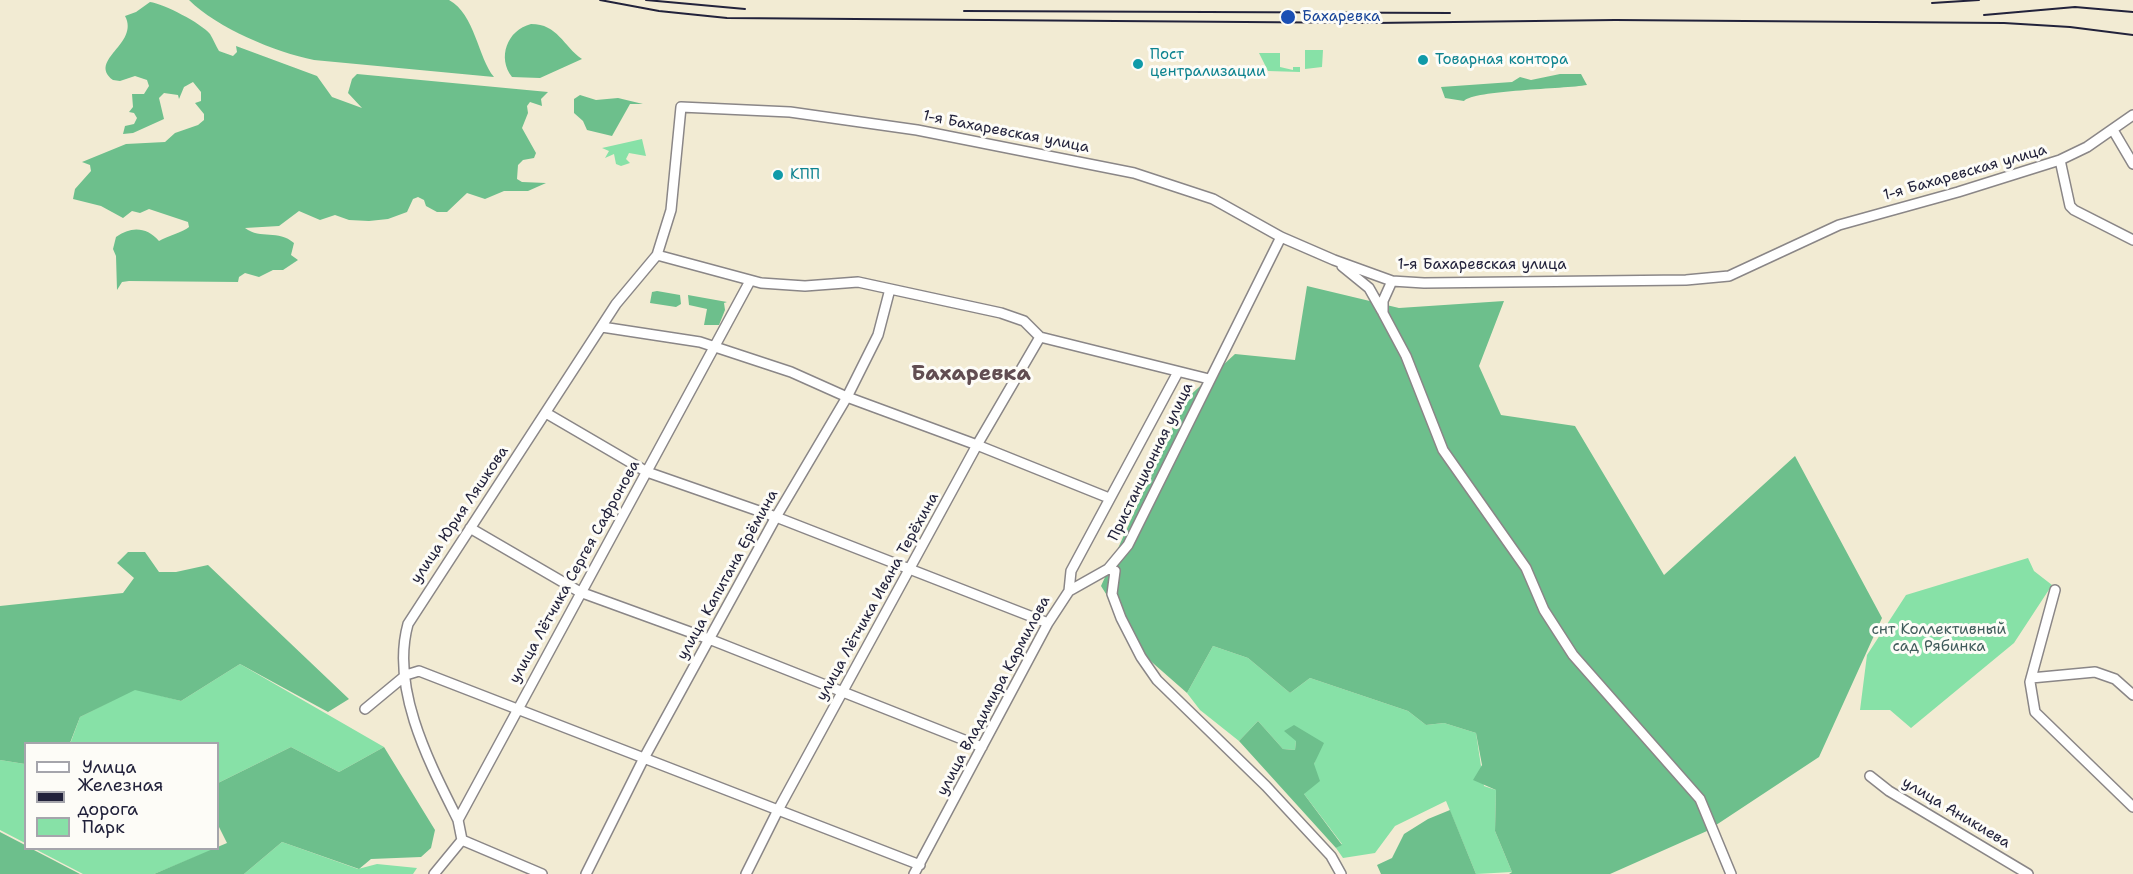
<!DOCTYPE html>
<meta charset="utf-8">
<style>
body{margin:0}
#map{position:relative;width:2133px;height:874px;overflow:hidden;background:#f2ebd3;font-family:"Shantell Sans",sans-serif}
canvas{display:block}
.legend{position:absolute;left:24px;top:742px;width:195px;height:108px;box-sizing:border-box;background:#fdfcf7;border:2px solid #a5a5ac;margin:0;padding:8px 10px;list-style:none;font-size:18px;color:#22223b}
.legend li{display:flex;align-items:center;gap:12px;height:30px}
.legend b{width:30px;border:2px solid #a5a5ac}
</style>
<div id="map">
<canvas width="2133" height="874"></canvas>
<ul class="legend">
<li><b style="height:8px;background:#fff"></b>Улица</li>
<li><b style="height:8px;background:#22223b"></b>Железная дорога</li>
<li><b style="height:16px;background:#87e1a7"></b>Парк</li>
</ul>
</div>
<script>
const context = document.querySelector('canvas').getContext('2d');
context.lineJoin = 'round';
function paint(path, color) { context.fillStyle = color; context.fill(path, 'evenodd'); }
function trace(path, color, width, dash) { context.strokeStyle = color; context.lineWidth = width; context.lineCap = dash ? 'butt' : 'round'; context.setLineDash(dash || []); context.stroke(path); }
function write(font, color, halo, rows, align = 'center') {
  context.font = font + ' "Shantell Sans",sans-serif'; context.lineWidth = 6; context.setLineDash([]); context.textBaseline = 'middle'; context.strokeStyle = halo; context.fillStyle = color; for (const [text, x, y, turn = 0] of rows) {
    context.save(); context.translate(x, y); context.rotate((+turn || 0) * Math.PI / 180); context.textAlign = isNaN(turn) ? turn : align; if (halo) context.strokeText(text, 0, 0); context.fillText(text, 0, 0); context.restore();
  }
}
const green = new Path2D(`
 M1305 50H1323L1322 67 1305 69Z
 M1259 53H1280V67L1293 70V67H1300V72L1268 71Z
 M642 139 646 156 629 153 626 159 630 163 621 166 616 164 614 154 605 158 609 151 602 148Z
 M2028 558 2034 571 2052 585 2014 643 1911 728 1890 710H1860L1867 655 1906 595Z
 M1213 646 1248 658 1290 693 1310 678 1408 711 1426 725 1444 723 1476 733 1484 786 1496 790 1495 831 1512 872 1476 874 1446 801 1395 826 1375 853 1343 858 1336 848 1342 844 1304 794 1316 758 1296 741 1295 750 1283 749 1258 721 1239 741 1200 710 1187 693Z
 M240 664 384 747 339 772 291 747 218 783V744H70L80 717 135 689 181 701Z
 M0 760 25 764V843L0 830Z
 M282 842 358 869 377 864 417 868 413 874H244Z
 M35 849H215L154 874H83Z`);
const forest = new Path2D(`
 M189 0H449C475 14 478 58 494 77L314 60C275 52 217 28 189 0Z
 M150 2C164 4 201 23 210 34 213 39 216 46 219 51L233 56 237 52 236 46 317 76 332 97 362 108 348 93 352 79 357 74 548 92 541 99 542 106 530 102 527 106 528 113 522 128 536 153 534 158 523 160 518 165 517 179 522 182 546 183 528 191H504L485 199 467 193 447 212H437L426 206 424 200 418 197 413 199 407 212 388 219 369 221 349 220 335 215 320 220 299 211 279 226 245 228C261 240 278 229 294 243L291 255 298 260 283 270H273L259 277 245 273 239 277 238 282 129 281 122 282 117 290 116 256 113 249 116 237C131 226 147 227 159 241 167 236 184 232 189 227L188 222 149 209 140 213 132 211 123 218 101 206 73 199 75 189 91 171 90 165 82 162 126 144 165 142 175 133 198 125 204 120V114L195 103 201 101V92L193 82 184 87 179 99 178 95 164 93 159 98 164 119 133 133 123 134 125 126 134 124 137 118 134 113 129 112 133 107 132 94H144L149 86 147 80 135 76 120 81 113 80C87 60 140 44 125 16L136 12Z
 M531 24C558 24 563 46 582 59L540 78 512 77C497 58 507 30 531 24Z
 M1560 74H1581L1587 85C1564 89 1474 90 1464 101L1445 98 1441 87 1512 82 1520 77 1531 80Z
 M580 95 596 100 618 98 643 104H630L612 136 587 130 583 121 574 113V99Z
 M1307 286 1399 308 1504 301 1479 366 1501 415 1575 426 1664 575 1795 456 1882 618 1819 757 1707 831 1610 874H1509L1512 872 1495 831 1496 790 1473 780 1482 765 1476 733 1444 723 1426 725 1408 711 1310 678 1290 693 1248 658 1213 646 1187 693 1146 657 1101 586 1185 400 1235 354 1295 360Z
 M657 291 680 295 681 304 676 307 650 303 652 292Z
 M688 295 727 302 724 303 725 310 719 325H704L707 309 689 305Z
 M128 552H145L159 572H176L208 565 349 699 328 712 240 664 181 701 135 690 80 717 70 743 26 744 25 764 0 760V606L123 593 134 578 117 563Z
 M1258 721 1283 749 1295 750 1296 741 1284 731 1294 725 1324 743 1314 764 1320 781 1304 794 1342 845 1336 848 1239 741Z
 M291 747 339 772 384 747 435 830 431 848 421 857 371 859 359 869 282 842 244 874H154L227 843 218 825V783Z
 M1450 810 1476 874H1381L1377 865 1392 858 1404 834 1428 819Z
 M0 832 25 845 26 848 32 849 80 874H0Z`);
const minor = new Path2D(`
 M2113 130 2133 164
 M2060 160 2070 206 2074 210 2133 240
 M657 255 761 283 805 286 858 282 1001 313 1024 321 1040 337 1209 379
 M1342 266 1369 288 1382 311
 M1392 281 1383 301V313L1406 356 1443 450 1526 568 1544 610 1573 655 1700 799 1731 874
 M602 327 700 342 791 372 847 397 977 445 1109 498
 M546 413 647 472 776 517 1048 623
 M470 528 580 592 709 639 982 747
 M1108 569 1115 571 1112 594 1121 618 1141 657 1157 680 1266 786 1331 856 1341 874
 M2055 590 2030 682 2035 712 2133 807
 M1069 591 1108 569 1128 545 1281 237
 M2031 678 2095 672 2115 679 2133 695
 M365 709 406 675 419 671 920 865
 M1870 776 1889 791 2028 874
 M458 820C430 764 390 689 408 624L616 304 657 255 671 210 681 107 790 112 917 130 1134 173 1213 199 1281 237 1334 260 1392 281 1424 283 1686 280 1729 276 1839 225 1958 192 2060 160 2087 147 2133 115
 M462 840 542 874
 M434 874 462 840 458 820 750 281
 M586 874 644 758 776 517 847 397 878 335 890 289
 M746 874 778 810 977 445 1040 337
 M914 874 1048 623 1069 591 1071 571 1178 372`);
const rail = new Path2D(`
 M600 0 659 11 727 18 1374 23 1615 20 2004 23 2070 27 2133 35
 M646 0 745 9
 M1932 3 1979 0
 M964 11 1450 13
 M1984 15 2075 7 2133 12`);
const markers = [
 [1288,17,8,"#1a4fb4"],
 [1423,60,6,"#0f9aa8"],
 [1138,64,6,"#0f9aa8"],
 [778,175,6,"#0f9aa8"]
];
const transitNames = [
 ["Бахаревка",1302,17]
];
const cultureNames = [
 ["Пост",1150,55],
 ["централизации",1150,72],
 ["Товарная контора",1435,60],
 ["КПП",790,175]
];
const streetNames = [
 ["1-я Бахаревская улица",1006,132,11],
 ["1-я Бахаревская улица",1965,173,-16],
 ["1-я Бахаревская улица",1482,265],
 ["Пристанционная улица",1151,462,-64],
 ["улица Юрия Ляшкова",460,515,-56],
 ["улица Лётчика Сергея Сафронова",575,572,-61],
 ["улица Капитана Ерёмина",728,575,-61],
 ["улица Лётчика Ивана Терёхина",878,597,-61],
 ["улица Владимира Кармилова",994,696,-62],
 ["улица Аникиева",1956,813,31]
];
const parkNames = [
 ["снт Коллективный",1939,630],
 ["сад Рябинка",1939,647]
];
const districtNames = [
 ["Бахаревка",971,375]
];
paint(green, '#87e1a7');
paint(forest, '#6dbf8c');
trace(minor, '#8a8687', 12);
trace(minor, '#fff', 9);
trace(rail, '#22223b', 2);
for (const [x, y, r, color] of markers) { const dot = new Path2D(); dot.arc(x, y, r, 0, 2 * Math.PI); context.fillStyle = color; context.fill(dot); trace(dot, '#fdfcf7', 2); }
write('15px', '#164399', '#fdfcf7', transitNames, 'left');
write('15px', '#0d838f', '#fdfcf7', cultureNames, 'left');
write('15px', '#22223b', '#fdfcf7', streetNames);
write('15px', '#405b5b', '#fdfcf7', parkNames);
write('bold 21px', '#614d52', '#fdfcf7', districtNames);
</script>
